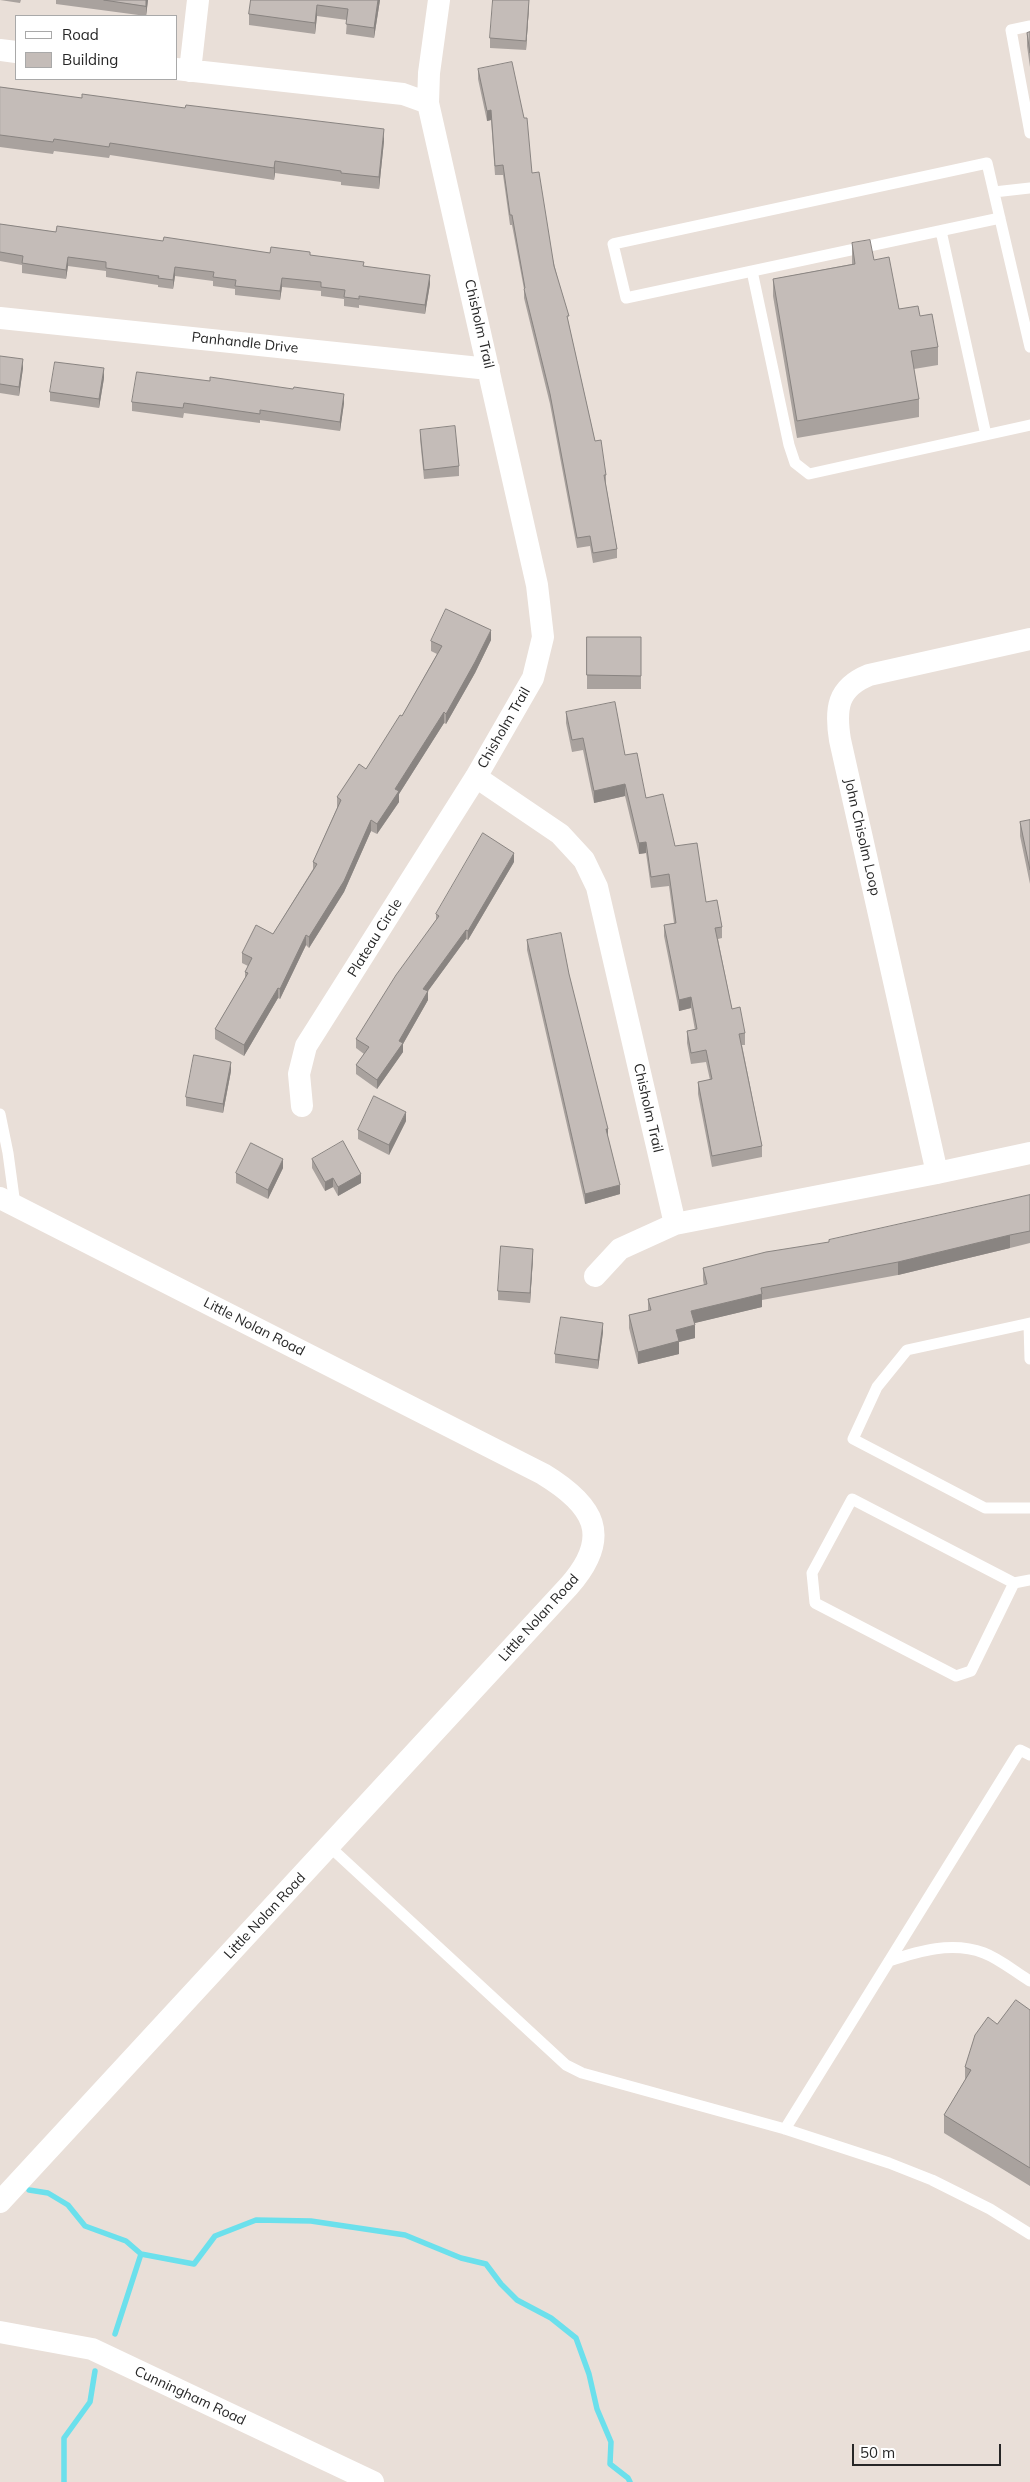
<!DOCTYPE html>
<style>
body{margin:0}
#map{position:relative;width:1030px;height:2482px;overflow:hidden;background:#e9dfd8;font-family:Mulish,sans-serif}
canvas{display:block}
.legend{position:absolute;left:15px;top:15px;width:162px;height:65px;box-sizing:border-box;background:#fff;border:1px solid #a9a9a9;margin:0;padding:6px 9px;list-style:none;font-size:15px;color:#272727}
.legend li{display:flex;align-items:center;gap:10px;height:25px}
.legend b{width:25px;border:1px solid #a9a9a9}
.scale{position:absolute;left:852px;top:2444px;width:149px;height:22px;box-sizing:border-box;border:2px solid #272727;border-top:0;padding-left:6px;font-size:15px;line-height:18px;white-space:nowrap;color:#272727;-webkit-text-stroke:4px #fff;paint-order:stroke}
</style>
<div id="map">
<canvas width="1030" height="2482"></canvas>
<ul class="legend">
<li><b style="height:6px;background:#fff"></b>Road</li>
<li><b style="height:14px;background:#c4bcb8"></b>Building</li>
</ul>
<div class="scale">50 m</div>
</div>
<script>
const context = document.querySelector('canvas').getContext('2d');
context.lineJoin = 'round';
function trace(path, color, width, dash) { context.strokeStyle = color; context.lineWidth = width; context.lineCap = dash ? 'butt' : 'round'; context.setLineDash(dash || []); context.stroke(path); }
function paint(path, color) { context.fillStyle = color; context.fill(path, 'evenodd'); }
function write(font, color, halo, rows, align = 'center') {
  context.font = font + ' Mulish,sans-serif'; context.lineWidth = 5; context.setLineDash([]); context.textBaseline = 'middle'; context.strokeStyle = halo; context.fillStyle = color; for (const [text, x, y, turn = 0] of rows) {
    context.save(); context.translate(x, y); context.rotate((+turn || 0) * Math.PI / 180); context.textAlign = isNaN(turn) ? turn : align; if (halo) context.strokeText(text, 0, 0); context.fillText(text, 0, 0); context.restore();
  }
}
const stream = new Path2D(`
 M29 2190 48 2193 68 2205 85 2226 126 2241 141 2254 194 2264 215 2236 256 2220 311 2221 405 2235 461 2258 486 2264 501 2284 517 2300 551 2318 576 2338 589 2374 597 2409 611 2442 610 2464 628 2478 630 2482
 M115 2334 141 2254
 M64 2482V2438L90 2402 95 2371`);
const lane = new Path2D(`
 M1030 26 1011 30 1030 133
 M994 192 1030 188
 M1000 218 626 298 613 244 987 163 1030 347
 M941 231 986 435
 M752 271 789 445 795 463 809 474 1030 425
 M0 1114 8 1153 15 1205
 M1030 1323 907 1350 877 1387 853 1439 985 1508H1030
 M1029 1324 1030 1359
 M1014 1583 971 1671 956 1676 815 1603 812 1573 852 1499 1014 1583 1030 1580
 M330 1847 566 2065 582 2073 785 2129 889 2163 932 2180 990 2209 1030 2234
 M889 1961C919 1951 952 1941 984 1953 1000 1959 1015 1972 1030 1981
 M785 2129 1020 1750 1030 1755`);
const street = new Path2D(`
 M0 50 16 52
 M176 69 403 94 428 103 537 585 543 637 533 678 476 777 306 1046 299 1074 302 1106
 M190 71 198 0
 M428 103 429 73 439 0
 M0 318 489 369
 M476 777 560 834 584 860 597 887 675 1224
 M937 1173 840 740C835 709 837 688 869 675L1030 639
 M0 1198 543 1474C594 1505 613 1536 569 1586L0 2202
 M595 1276 620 1249 675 1224 937 1173 1030 1153
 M0 2332 92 2349 373 2482`);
const wall = new Path2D(`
 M0 0H21L20 3Z
 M56 0H148L146 16 56 4Z
 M251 0H380L374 38 346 34 347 20 317 16 315 34 249 25V14Z
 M529 7 526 50 490 48V38Z
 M1030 32V67L1027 46V33Z
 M478 69 532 173 569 325 595 441 606 475V485L617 549V558L593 563 590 546 577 548 550 404 524 298V289L512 225H510L503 175H495L491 120 487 121 478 79Z
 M0 87 384 141 379 189 341 185V182L275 173 274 180 110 155 109 158 54 151 53 154 0 147Z
 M0 224 56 232 163 241 270 253 310 255 364 266 430 284 425 314 359 305V308L344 306V299L321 296V291L282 287 280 300 235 295V289L213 286V281L175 276 173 289 158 287V285L106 277V271L68 266 66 279 22 273V265L0 261Z
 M852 243 874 260 899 309 920 316 938 347V365L914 369 919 399V417L797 438 773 296V279L852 264Z
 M0 356 23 368 19 396 0 393Z
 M104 378 99 408 50 401V392Z
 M132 402 344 403 340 431 260 420V423L184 413 183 418 132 411Z
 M420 430 459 466V476L424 479 420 439Z
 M587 637H641V689H587Z
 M491 640 475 673 446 724 444 723 399 794V802L377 834 371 831 344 892 309 948 306 945 280 999 278 998 244 1056 215 1039V1029L245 978V972L248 966 242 963V953L273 934 313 869V862L337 808V797L366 769 402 716 437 654 431 651V641Z
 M566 712 625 755 646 798 675 846 706 902 722 927V938L718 939 732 1009 745 1033V1045H742L762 1146V1157L712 1167 698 1094V1082L710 1080 706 1062 691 1064 687 1043V1031L695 1030 691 1008 679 1011 664 936V925L674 923 669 886 651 888 646 853 639 854 625 796 594 803 583 750 572 752 566 723Z
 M1030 820V884L1020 836V822Z
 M514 862 468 940 466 939 428 991V1000L403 1044V1052L377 1089 356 1074V1065L364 1054 356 1048V1039L436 920V914Z
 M527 940 569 974 608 1138 620 1194 585 1204 527 950Z
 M231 1071 223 1113 186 1106V1097Z
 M406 1121 389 1155 358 1139V1130Z
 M312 1159 361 1183 338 1196 333 1187 325 1191 312 1168Z
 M283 1168 268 1199 236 1183V1173Z
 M1030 1195V1243L1010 1248 898 1275 762 1300V1307L694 1323 695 1338 679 1342V1354L638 1364 629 1328V1315L648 1311V1299L704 1285 703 1280V1268L829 1242Z
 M533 1258 530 1303 498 1300V1291Z
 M603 1332 598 1369 555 1363V1354Z
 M1030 2010V2186L944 2133V2115L965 2080V2067L997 2024Z`);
const shadedWall = new Path2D(`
 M146 0H148L146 16Z
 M378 0H380L374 38V28Z
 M529 0V7L526 50V41Z
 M317 5V16L315 34V23Z
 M491 110V120L487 121V111Z
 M384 129V141L379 189V177Z
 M275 161V173L274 180V168Z
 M68 257V266L66 279V270Z
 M175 267V276L173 289V280Z
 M430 275V284L425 314V305Z
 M282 278V287L280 300V291Z
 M23 359V368L19 396V387Z
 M104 368V378L99 408V399Z
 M344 394V403L340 431V422Z
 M491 630V640L475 673 446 724V714Z
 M444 712V723L399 794V802L377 834V824L395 789Z
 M625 784V796L594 803V791Z
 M371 820V831L344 892 309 948V937Z
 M646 842V853L639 854V843Z
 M514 853V862L468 940V931Z
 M466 930V939L428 991V1000L403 1044V1052L377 1089V1080L399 1041 423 989Z
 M306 935V945L280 999V989Z
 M278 988V998L244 1056V1045Z
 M691 997V1008L679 1011V1000Z
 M231 1062V1071L223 1113V1104Z
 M406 1112V1121L389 1155V1145Z
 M606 1129H608V1138L606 1139Z
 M283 1159V1168L268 1199V1190Z
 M361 1174V1183L338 1196V1187Z
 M333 1178V1187L325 1191V1182Z
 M620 1185V1194L585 1204V1194Z
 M1010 1235V1248L898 1275V1262Z
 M533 1249V1258L530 1303V1293Z
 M762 1294V1307L691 1324V1311Z
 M603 1323V1332L598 1369V1360Z
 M695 1325V1338L679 1342V1354L638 1364V1352L676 1330Z`);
const building = new Path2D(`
 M104 0H146V6Z
 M251 0H378L374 28 346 24 348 9 317 5 315 23 249 14Z
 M493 0H529L526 41 490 38Z
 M1030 32V53L1027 33Z
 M512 62 524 118H527L532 173 539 172 554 266 569 316H567L595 441 601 440 606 475H604L617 549 593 553 590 536 577 538 550 394 524 289 525 288 512 215H510L503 165 495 166 491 110 487 111 478 69Z
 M0 87 82 98V94L185 108 186 105 384 129 379 177 341 173V171L275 161 274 168 110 143 109 147 54 139 53 142 0 135Z
 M0 224 56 232 57 226 163 241 164 237 270 253 271 247 310 252V255L364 262 363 266 430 275 425 305 359 296V299L344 297 345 290 321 287V282L282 278 280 291 235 286 236 280 213 277 214 272 175 267 173 280 158 278 159 276 106 268V262L68 257 66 270 22 263 23 256 0 252Z
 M870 240 874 260 889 257 899 309 918 306 920 316 932 314 938 347 911 351 919 399 797 421 773 279 855 264 852 243Z
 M0 356 23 359 19 387 0 384Z
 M55 362 104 368 99 399 50 392Z
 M137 372 210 381V377L293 389 294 387 344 394 340 422 260 410V414L184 403 183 408 132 402Z
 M455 426 459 466 424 470 420 430Z
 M446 609 491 630 475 662 446 714 444 712 395 789 399 791 377 824 371 820 344 881 309 937 306 935 280 989 278 988 244 1045 215 1029 248 973 245 972 252 958 242 953 256 925 273 934 317 864 313 862 341 800 337 797 359 764 366 769 400 715 402 716 442 646 431 641Z
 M587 637H641V676L587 675Z
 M615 702 625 755 637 753 646 798 663 794 675 846 697 843 706 902 717 900 722 927 715 928 732 1009 740 1007 745 1033 739 1034 762 1146 712 1156 698 1082 712 1079 706 1050 691 1053 687 1031 697 1029 691 997 679 1000 664 925 676 923 669 874 651 877 646 842 639 843 625 784 594 791 583 738 572 740 566 712Z
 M1030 820V870L1020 822Z
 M483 833 514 853 468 931 466 930 423 989 428 991 399 1041 403 1043 377 1080 356 1065 369 1047 356 1039 396 975 439 916 436 914Z
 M561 933 569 974 608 1129H606L620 1185 585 1194 527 940Z
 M194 1055 231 1062 223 1104 186 1097Z
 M374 1096 406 1112 389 1145 358 1130Z
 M343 1141 361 1174 338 1187 333 1178 325 1182 312 1159Z
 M251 1143 283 1159 268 1190 236 1173Z
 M1030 1195V1231L1010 1235 898 1262 761 1288 762 1294 691 1311 695 1325 676 1330 679 1341 638 1352 629 1315 651 1310 648 1299 707 1284 703 1268 766 1252 829 1242V1240Z
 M501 1246 533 1249 530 1293 498 1291Z
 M561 1317 603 1323 598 1360 555 1354Z
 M1016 2000 1030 2010V2168L944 2115 971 2070 965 2067 975 2035 988 2017 997 2024Z`);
const streetNames = [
 ["Chisholm Trail",479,324,77],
 ["Panhandle Drive",245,343,6],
 ["Chisholm Trail",504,728,-60],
 ["John Chisolm Loop",862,837,77],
 ["Plateau Circle",375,938,-58],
 ["Chisholm Trail",648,1108,77],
 ["Little Nolan Road",254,1327,27],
 ["Little Nolan Road",539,1618,-48],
 ["Little Nolan Road",265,1916,-47],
 ["Cunningham Road",190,2396,25]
];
trace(stream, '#6be0ec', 5.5);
trace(lane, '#fff', 11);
trace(street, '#fff', 22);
paint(wall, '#a9a29e');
paint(shadedWall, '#898481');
paint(building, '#c4bcb8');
trace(building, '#898481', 1);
write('14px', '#272727', '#fff', streetNames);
</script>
